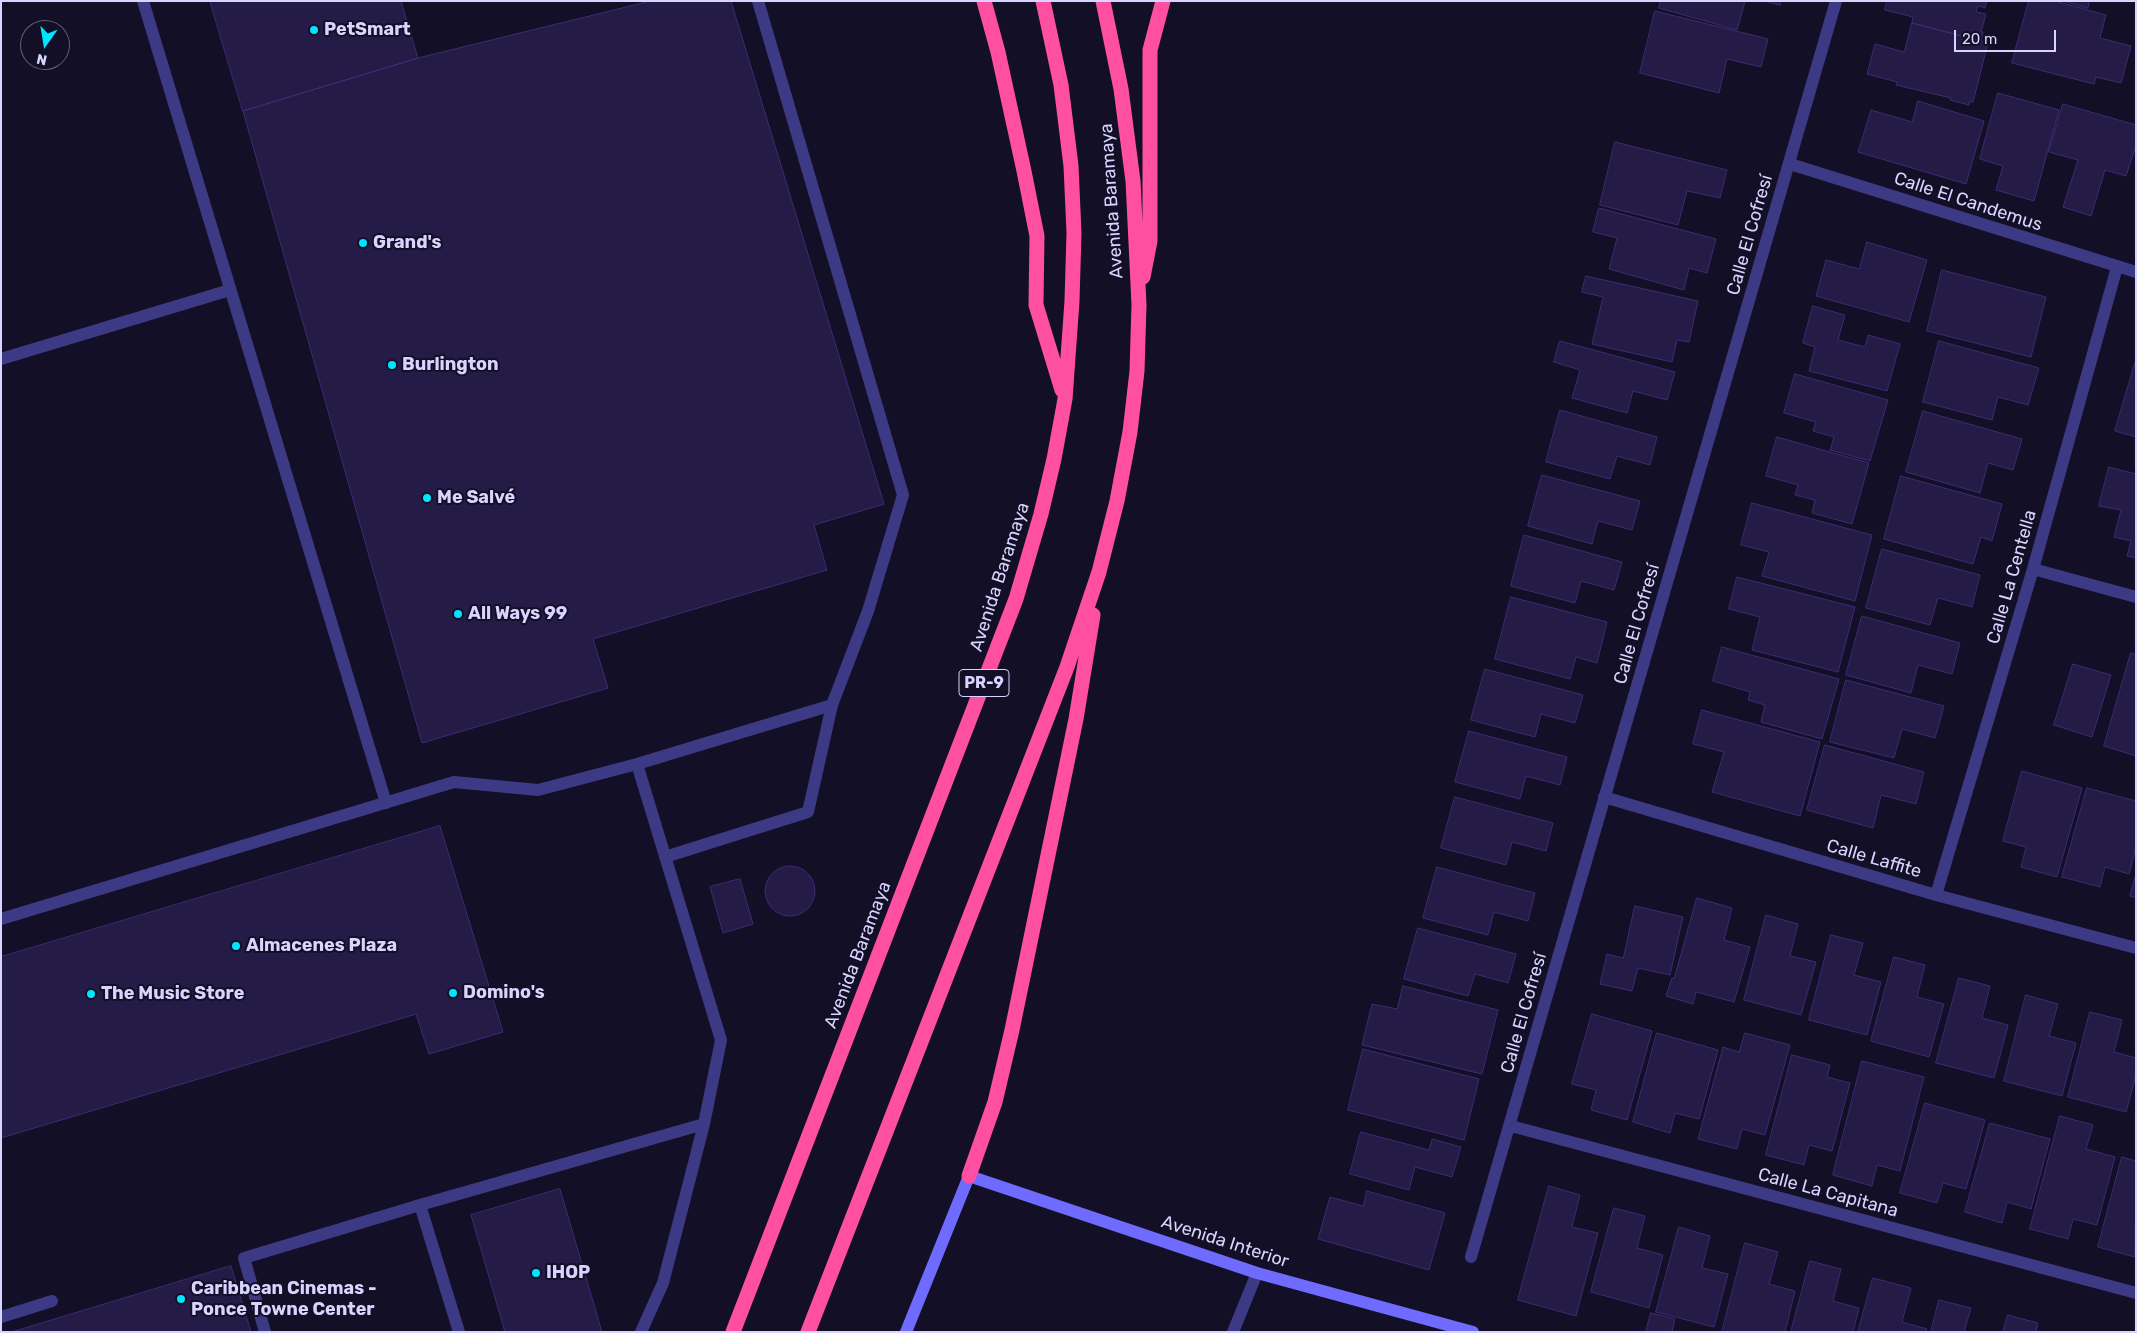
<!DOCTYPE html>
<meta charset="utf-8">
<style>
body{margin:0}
#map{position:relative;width:2137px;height:1333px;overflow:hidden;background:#130f26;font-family:Rubik,sans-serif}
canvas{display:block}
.frame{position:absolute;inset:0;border:2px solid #d9d4ff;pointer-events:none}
.north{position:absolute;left:20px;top:20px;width:50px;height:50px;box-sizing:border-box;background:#130f26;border:1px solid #625e7d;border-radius:50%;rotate:193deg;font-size:14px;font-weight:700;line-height:20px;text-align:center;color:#d9d4ff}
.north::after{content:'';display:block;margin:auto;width:18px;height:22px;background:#00e5ff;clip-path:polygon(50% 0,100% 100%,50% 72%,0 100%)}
.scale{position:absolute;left:1954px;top:30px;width:102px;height:22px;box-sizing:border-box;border:2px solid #d9d4ff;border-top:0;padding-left:6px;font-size:15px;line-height:18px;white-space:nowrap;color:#d9d4ff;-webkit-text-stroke:4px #130f26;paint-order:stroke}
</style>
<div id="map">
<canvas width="2137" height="1333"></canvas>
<div class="frame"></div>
<div class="north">N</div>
<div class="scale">20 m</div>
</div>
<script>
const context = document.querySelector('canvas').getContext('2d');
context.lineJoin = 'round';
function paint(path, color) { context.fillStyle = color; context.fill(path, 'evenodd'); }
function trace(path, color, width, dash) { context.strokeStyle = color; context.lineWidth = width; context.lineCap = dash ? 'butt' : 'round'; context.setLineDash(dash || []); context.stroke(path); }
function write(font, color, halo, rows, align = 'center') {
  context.font = font + ' Rubik,sans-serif'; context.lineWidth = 4; context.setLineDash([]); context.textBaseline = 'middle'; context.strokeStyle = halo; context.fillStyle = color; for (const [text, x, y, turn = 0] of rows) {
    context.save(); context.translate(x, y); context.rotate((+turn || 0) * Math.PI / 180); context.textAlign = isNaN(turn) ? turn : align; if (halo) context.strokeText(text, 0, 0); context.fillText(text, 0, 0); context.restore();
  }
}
const building = new Path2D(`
 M210 1H401L418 58 243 111Z
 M651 1H731L884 504 814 525 827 570 593 639 608 688 422 743 243 111 418 58Z
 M1661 1H1745L1737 30 1659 8Z
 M1765 1H1781L1780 5Z
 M1887 1H1987L1985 8 1978 6 1976 12 1986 14 1981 32H1983L1981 41 1912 23 1913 17 1885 10Z
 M2029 1H2055L2106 15 2100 38 2131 46 2121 83 2096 77 2094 84 2012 63Z
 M2064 1H2089L2088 8Z
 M1655 11 1768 39 1761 67 1727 59 1719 93 1640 73Z
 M1912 23 1988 43 1973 102H1969V105L1950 100 1951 98 1896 85 1897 82 1867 74 1875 44 1904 52Z
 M1998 93 2059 110 2034 201 1996 190 2003 166 1980 159Z
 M1918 101 1984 121 1966 184 1858 152 1871 110 1912 122Z
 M2063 104 2136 125V145L2126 176 2105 170 2091 216 2063 207 2078 160 2049 152Z
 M1615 142 1727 170 1720 198 1687 191 1678 225 1600 205Z
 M1599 208 1716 239 1707 273 1689 268 1684 290 1609 269 1617 238 1593 232Z
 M1867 242 1927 260 1909 322 1816 296 1826 260 1859 269Z
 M1942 270 2046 297 2031 357 1927 331Z
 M1586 276 1698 301 1689 342 1677 340 1672 362 1592 344 1603 297 1582 292Z
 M1813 306 1845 315 1838 340 1865 347 1868 335 1900 344 1887 391 1809 371 1815 347 1803 343Z
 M1560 341 1675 372 1667 400 1633 391 1627 413 1572 398 1580 370 1554 362Z
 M1939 341 2039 368 2028 405 1998 397 1992 420 1923 402Z
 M2136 359V437L2115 431Z
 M1795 374 1888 400 1870 461 1830 450 1834 437 1813 431 1816 422 1784 413Z
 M1560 410 1657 437 1650 465 1617 456 1610 479 1546 462Z
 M1923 411 2022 439 2013 470 1988 463 1980 493 1906 472Z
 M1777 437 1869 463 1852 524 1812 513 1815 500 1795 495 1798 485 1766 476Z
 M2109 467 2136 474V558L2127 556 2131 541 2114 537 2121 510 2099 506Z
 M1542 475 1640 501 1632 530 1598 521 1592 544 1528 526Z
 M1901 476 2002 504 1992 541 1981 537 1973 564 1884 539Z
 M1752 503 1872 535 1855 601 1762 576 1769 552 1741 545Z
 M1524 535 1622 562 1614 590 1581 581 1575 603 1511 586Z
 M1882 549 1980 575 1972 607 1938 598 1930 625 1866 608Z
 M1737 577 1855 607 1838 672 1752 650 1760 617 1729 609Z
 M1511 597 1607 622 1597 663 1576 657 1570 679 1495 659Z
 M1862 616 1960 643 1952 674 1918 665 1911 693 1846 675Z
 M1722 647 1839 679 1822 739 1761 722 1765 705 1748 700 1750 692 1713 681Z
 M2131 653 2136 655V756L2104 746Z
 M2073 664 2111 675 2092 737 2054 725Z
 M1485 669 1583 695 1575 723 1541 714 1535 737 1471 720Z
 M1846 680 1944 706 1935 738 1902 729 1894 758 1830 742Z
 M1702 710 1820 742 1800 816 1712 792 1724 752 1693 744Z
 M1469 731 1567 757 1560 785 1526 776 1520 799 1455 782Z
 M1825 745 1924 772 1916 804 1881 795 1873 828 1807 810Z
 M2022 771 2082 788 2057 877 2021 867 2026 847 2003 841Z
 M2087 788 2136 801V847L2129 874 2105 867 2100 887 2062 877Z
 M1455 797 1553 823 1546 851 1512 842 1506 865 1441 848Z
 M440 826 503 1032 429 1054 416 1014 1 1138V957Z
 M765 891a25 25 0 1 1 50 0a25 25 0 1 1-50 0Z
 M1437 867 1535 893 1528 921 1494 912 1488 935 1423 918Z
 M2136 874V898L2130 896Z
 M740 879 753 924 723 933 710 887Z
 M1697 898 1732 908 1724 940 1750 947 1734 1002 1696 992 1693 1004 1666 996 1672 978H1674Z
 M1635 906 1683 917 1670 975 1638 968 1632 991 1600 984 1607 954 1623 958Z
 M1766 915 1798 924 1790 956 1816 962 1801 1015 1744 1000Z
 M1418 928 1516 954 1508 983 1475 974 1468 996 1404 979Z
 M1831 935 1863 943 1854 975 1881 982 1867 1035 1809 1020Z
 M1894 957 1925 965 1917 997 1944 1004 1929 1057 1871 1041Z
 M1959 978 1990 986 1982 1018 2008 1025 1994 1078 1936 1063Z
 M1403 986 1498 1010 1482 1074 1362 1045 1372 1004 1397 1009Z
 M2026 995 2058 1004 2049 1036 2076 1043 2062 1096 2004 1081Z
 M2090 1012 2122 1020 2114 1052 2136 1058V1075L2126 1112 2068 1097Z
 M1592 1014 1652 1031 1627 1120 1591 1110 1596 1090 1572 1084Z
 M1657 1033 1718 1050 1699 1119 1675 1113 1670 1133 1633 1122Z
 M1745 1033 1790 1045 1765 1135 1742 1129 1737 1149 1698 1139 1723 1047 1739 1052Z
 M1363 1049 1479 1079 1464 1140 1348 1110Z
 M1792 1055 1830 1065 1827 1077 1850 1083 1832 1151 1809 1145 1804 1165 1766 1155Z
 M1862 1061 1924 1077 1900 1171 1877 1165 1872 1186 1833 1175Z
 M1925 1103 1985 1120 1966 1189 1943 1183 1937 1203 1900 1193Z
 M2060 1116 2093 1125 2086 1149 2115 1157 2097 1225 2073 1219 2068 1239 2030 1229Z
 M1990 1123 2050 1139 2031 1209 2007 1202 2002 1223 1965 1212Z
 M1361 1132 1429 1150 1432 1139 1461 1147 1452 1177 1415 1167 1409 1190 1350 1174Z
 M2122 1157 2136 1161 2135 1257 2098 1247Z
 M1549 1186 1580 1195 1572 1227 1598 1233 1576 1316 1518 1300Z
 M560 1189 602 1332H505L471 1215Z
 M1367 1191 1445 1213 1429 1270 1318 1239 1330 1197 1363 1206Z
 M1614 1208 1645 1216 1637 1248 1663 1255 1649 1308 1591 1292Z
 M1679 1227 1710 1236 1702 1268 1728 1274 1714 1327 1656 1312Z
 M1745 1243 1778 1252 1769 1284 1795 1291 1785 1332H1722Z
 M1810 1261 1841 1269 1833 1301 1859 1308 1853 1332H1791Z
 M231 1266 251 1332H12Z
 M1873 1278 1911 1288 1902 1322 1927 1329 1926 1332H1858Z
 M1939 1300 1971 1308 1964 1332H1931Z
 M1651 1313 1675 1319 1672 1332H1646Z
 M2008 1315 2038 1323 2036 1332H2003Z`);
const lane = new Path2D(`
 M143 1 386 803
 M758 1 903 495 868 611 832 705
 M1 359 230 290
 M637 764 721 1040 704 1124
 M1 919 454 782 538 790 637 764 832 705 808 812 665 857
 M420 1205 459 1332
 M1 1317 52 1301
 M265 1332 244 1258 420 1205 704 1124 663 1283 641 1332
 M1233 1332 1257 1273`);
const street = new Path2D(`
 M1790 164 2136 272
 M2033 569 2136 597
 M1604 797 1936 895 2136 948
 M1936 895 2033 569 2117 267
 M1511 1126 2136 1293
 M1471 1257 1836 1`);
const secondary = new Path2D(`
 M906 1332 969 1176 1257 1273 1473 1332`);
const highway = new Path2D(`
 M984 1 998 52 1024 171 1037 236 1036 305 1062 390
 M1143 277 1150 241V50L1163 1
 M969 1176 995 1102 1012 1030 1076 719 1093 615
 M733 1332 1016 599 1041 514 1054 459 1065 399 1072 301 1074 233 1071 166 1061 85 1043 1
 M808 1332 1067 667 1099 572 1117 501 1130 432 1137 371 1139 305 1133 181 1121 89 1103 1`);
const markers = [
 [314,30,5,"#00e5ff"],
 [363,243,5,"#00e5ff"],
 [392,365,5,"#00e5ff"],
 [427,498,5,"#00e5ff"],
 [458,614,5,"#00e5ff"],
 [236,946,5,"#00e5ff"],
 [453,993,5,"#00e5ff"],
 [91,994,5,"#00e5ff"],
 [536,1273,5,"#00e5ff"],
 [181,1299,5,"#00e5ff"]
];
const shields = [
 [984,683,50]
];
const shieldNames = [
 ["PR-9",984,683]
];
const poiNames = [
 ["PetSmart",324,30],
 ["Grand's",373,243],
 ["Burlington",402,365],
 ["Me Salvé",437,498],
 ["All Ways 99",468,614],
 ["Almacenes Plaza",246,946],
 ["Domino's",463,993],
 ["The Music Store",101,994],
 ["IHOP",546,1273],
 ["Caribbean Cinemas -",191,1289],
 ["Ponce Towne Center",191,1310]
];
const streetNames = [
 ["Avenida Baramaya",1112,201,-94],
 ["Calle El Candemus",1968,202,18],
 ["Calle El Cofresí",1750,235,-74],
 ["Avenida Baramaya",1000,577,-72],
 ["Calle La Centella",2012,577,-74],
 ["Calle El Cofresí",1637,624,-74],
 ["Calle Laffite",1874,859,16],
 ["Avenida Baramaya",858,955,-69],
 ["Calle El Cofresí",1524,1013,-74],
 ["Calle La Capitana",1828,1193,15],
 ["Avenida Interior",1225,1242,18]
];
paint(building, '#241b47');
trace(building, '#3b2d73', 1);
trace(lane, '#3d3a85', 12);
trace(street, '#3d3a85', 12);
trace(secondary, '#6f6bff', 12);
trace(highway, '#ff4fa3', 15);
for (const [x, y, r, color] of markers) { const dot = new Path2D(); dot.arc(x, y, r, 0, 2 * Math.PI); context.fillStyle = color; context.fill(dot); trace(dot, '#130f26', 2); }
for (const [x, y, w] of shields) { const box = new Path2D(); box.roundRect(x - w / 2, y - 13.5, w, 27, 4); context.fillStyle = '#130f26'; context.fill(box); trace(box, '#d9d4ff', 1); }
write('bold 16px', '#d9d4ff', null, shieldNames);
write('bold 18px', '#d9d4ff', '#130f26', poiNames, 'left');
write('18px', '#d9d4ff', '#130f26', streetNames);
</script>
